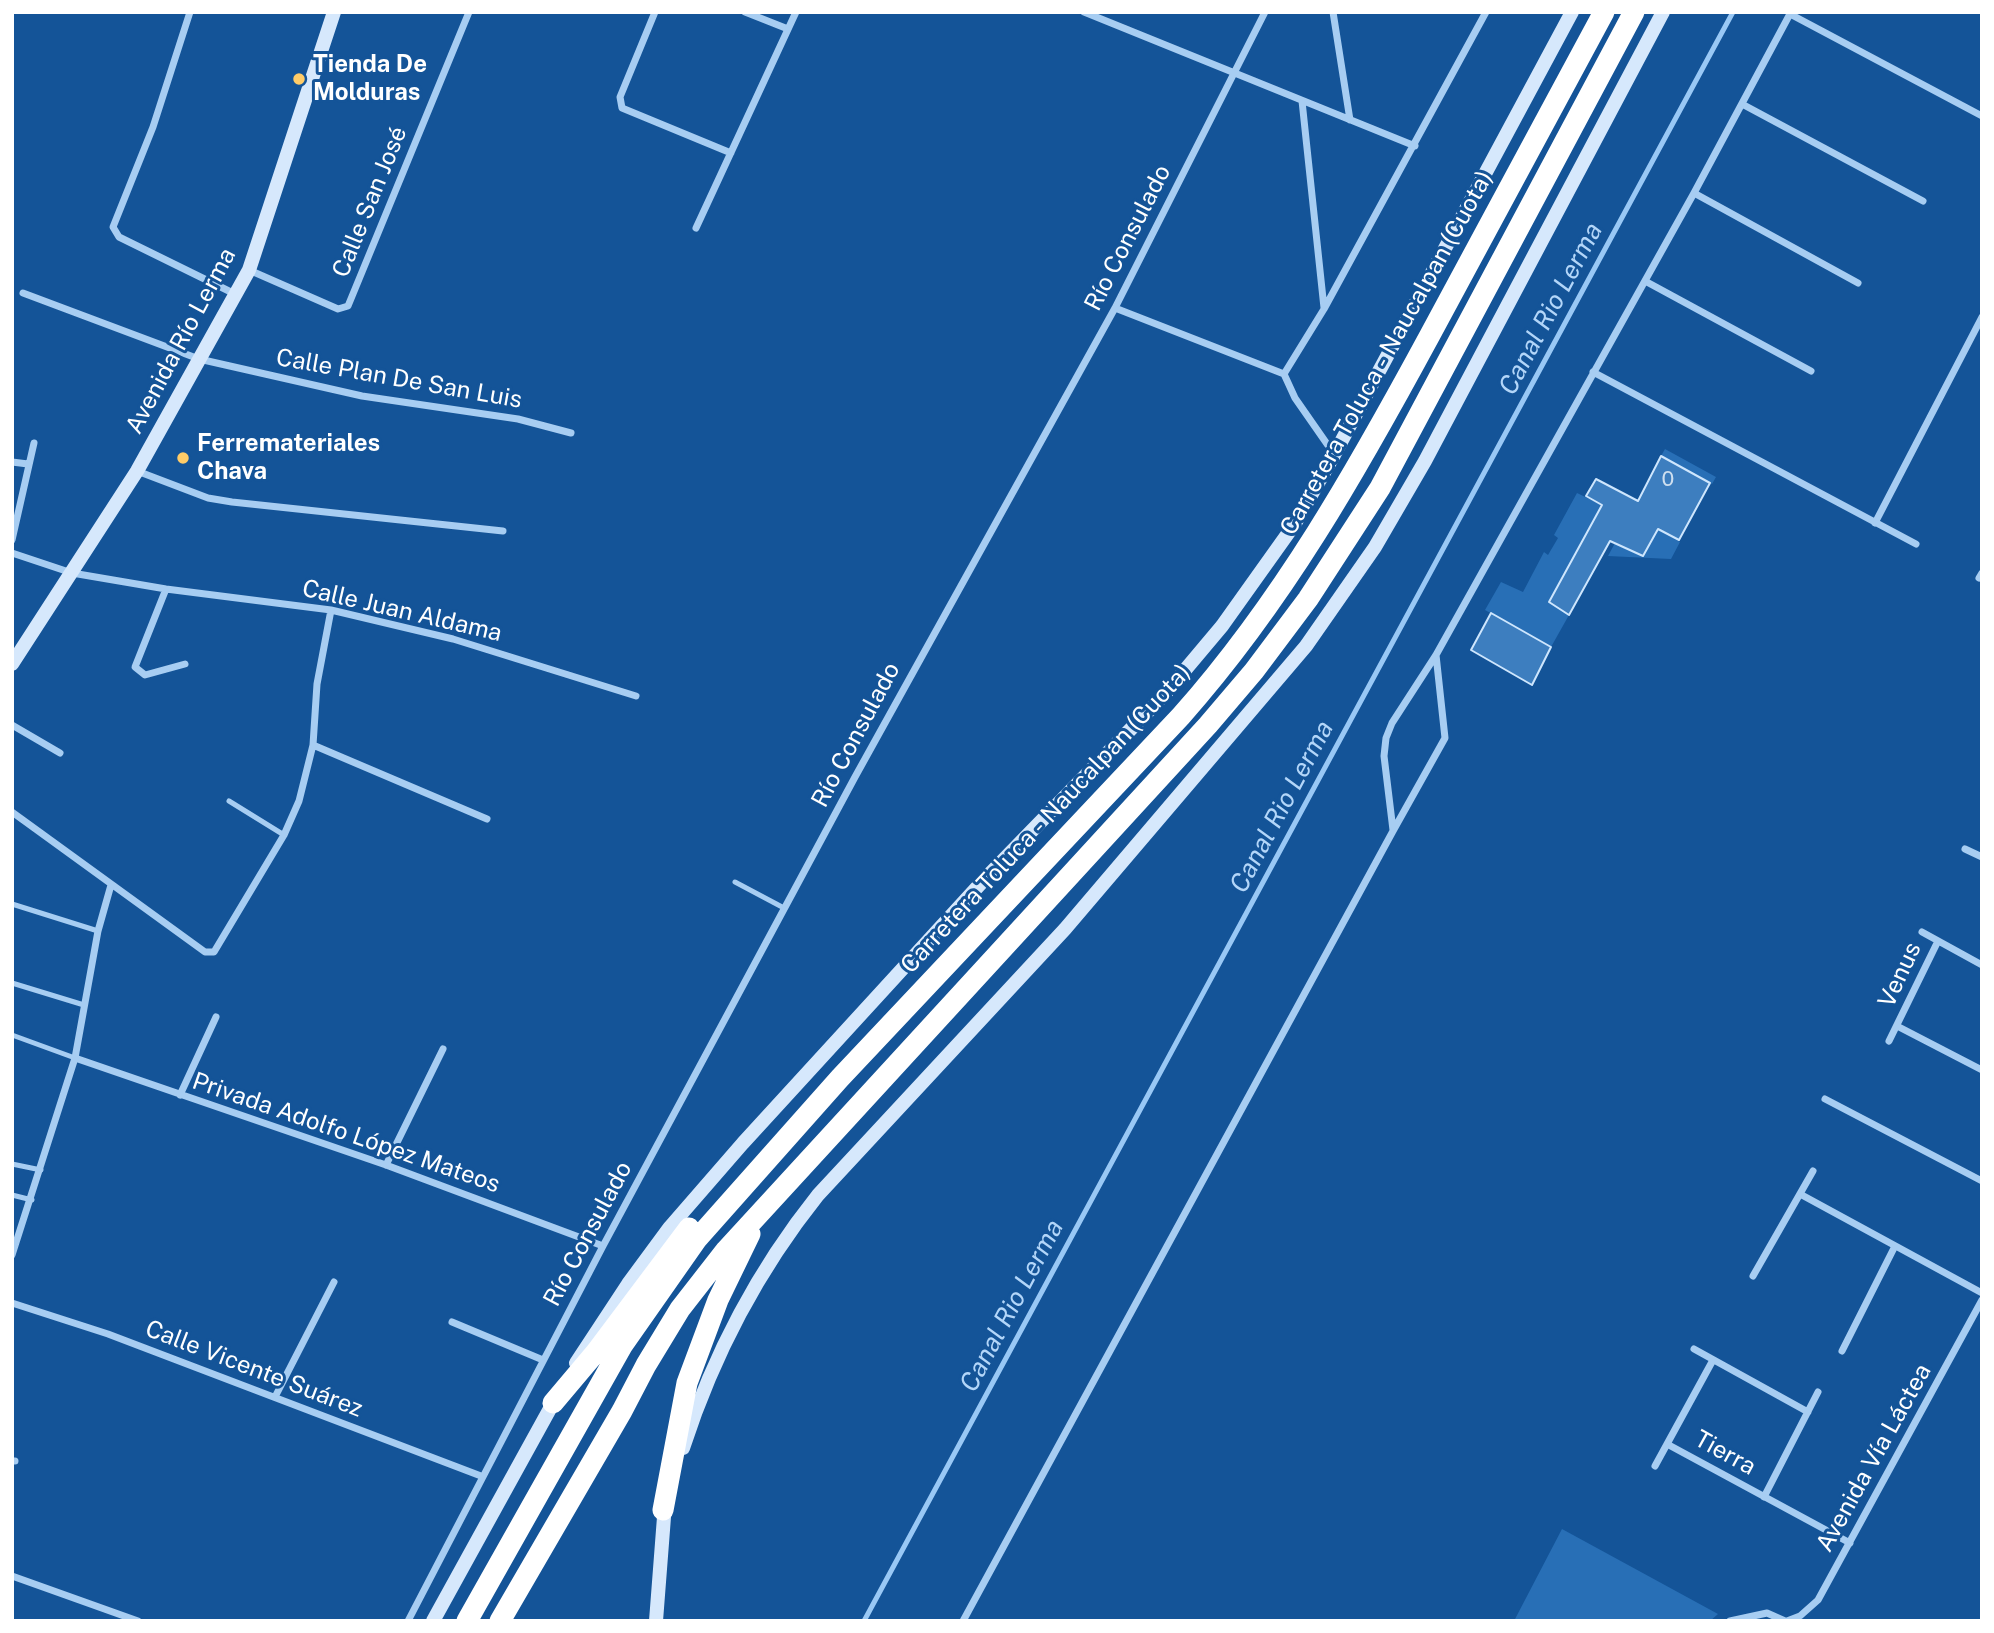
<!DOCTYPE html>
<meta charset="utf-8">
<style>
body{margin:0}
#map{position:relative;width:1994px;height:1633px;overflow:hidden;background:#145498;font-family:"Public Sans",sans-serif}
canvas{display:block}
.frame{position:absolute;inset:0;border:14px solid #fff;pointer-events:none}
</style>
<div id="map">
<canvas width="1994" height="1633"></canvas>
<div class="frame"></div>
</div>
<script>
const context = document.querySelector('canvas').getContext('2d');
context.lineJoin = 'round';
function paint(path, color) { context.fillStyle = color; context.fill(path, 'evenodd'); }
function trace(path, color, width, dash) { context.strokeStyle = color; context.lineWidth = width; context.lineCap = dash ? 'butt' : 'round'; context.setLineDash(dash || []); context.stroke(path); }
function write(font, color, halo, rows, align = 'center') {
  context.font = font + ' "Public Sans",sans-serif'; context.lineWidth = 6; context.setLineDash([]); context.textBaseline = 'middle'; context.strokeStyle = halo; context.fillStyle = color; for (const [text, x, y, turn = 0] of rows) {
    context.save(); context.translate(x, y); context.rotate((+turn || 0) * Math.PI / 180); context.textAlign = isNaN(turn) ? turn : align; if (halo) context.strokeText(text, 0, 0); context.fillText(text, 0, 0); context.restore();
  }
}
const green = new Path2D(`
 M1665 449 1716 477 1712 484 1661 456Z
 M1577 493 1602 505 1549 601 1569 615 1551 647 1485 610 1501 582 1523 592 1544 552 1548 555 1558 538 1554 535Z
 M1657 529 1680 542 1671 559 1608 556 1615 543Z
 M1562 1529 1718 1614 1710 1621H1514Z`);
const stream = new Path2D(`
 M864 1621 1733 12`);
const building = new Path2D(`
 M1661 456 1710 483 1679 540 1658 529 1643 556 1610 541 1569 615 1549 602 1602 505 1586 496 1596 479 1638 501Z
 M1491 613 1551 647 1532 685 1471 650Z`);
const lane = new Path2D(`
 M229 801 284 835
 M735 882 784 908
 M12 904 98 931
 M12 983 84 1005
 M12 1035 75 1058
 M12 1164 41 1170
 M12 1195 32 1200`);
const street = new Path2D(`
 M190 12 153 127 113 227 119 237 235 294
 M655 12 620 97 622 108 731 153
 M745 12 788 29
 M1084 12 1415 146
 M1333 12 1350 120
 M1790 14 1982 116
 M1302 101 1324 308
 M1742 104 1923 201
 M1694 193 1858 283
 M696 228 796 12
 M249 270 338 309 348 306 469 12
 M1645 281 1811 371
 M23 293 199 359 362 396 518 419 571 433
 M1115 308 1284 374 1295 398 1334 454
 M1593 372 1916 544
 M1284 374 1324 309 1486 12
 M12 462 28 464
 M137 471 208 498 232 502 503 531
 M1875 523 1982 317
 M12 540 34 443
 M12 553 72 573 166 589 331 610 453 639 636 696
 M1979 578 1982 573
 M166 589 135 667 145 675 185 664
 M12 725 60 753
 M313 745 487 819
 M12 812 205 952H214L284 835 299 801 313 745 317 684 331 610
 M1393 830 1384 756 1386 738 1392 723 1436 655 1694 193 1791 12
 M1965 849 1982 857
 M1922 932 1982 965
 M1897 1026 1982 1070
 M1889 1041 1938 941
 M75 1058 386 1165 603 1246
 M180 1095 216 1017
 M1825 1099 1982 1181
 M386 1165 443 1049
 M1800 1194 1982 1293
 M12 1255 75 1058 98 931 111 885
 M1753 1276 1813 1171
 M12 1303 108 1334 481 1476
 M452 1322 543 1360
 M1694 1349 1808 1412
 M1842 1351 1895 1246
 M275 1397 334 1282
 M1667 1444 1850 1543
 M12 1461H15
 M1655 1466 1713 1360
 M1764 1497 1818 1392
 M12 1576 138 1621
 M408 1621 603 1246 855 777 1115 308 1265 12
 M963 1621 1393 831 1445 738 1436 655
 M1730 1621 1767 1613 1785 1621
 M1787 1621 1800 1616 1818 1600 1982 1300`);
const secondary = new Path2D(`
 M12 664 137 471 249 270 334 12
 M576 1363 628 1284 670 1227 743 1143 982 882 1164 695 1222 626 1294 525 1334 455 1572 12
 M683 1448C713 1356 758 1270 818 1195L1065 929 1306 646 1375 547 1425 461 1663 12
 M433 1621 557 1396
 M656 1621 665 1504`);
const highway = new Path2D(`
 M553 1403 596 1352 689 1228
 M663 1510 687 1383 718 1300 750 1234
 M467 1621 622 1346 697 1239 840 1078 1181 716C1283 601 1357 470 1430 335 1488 227 1546 120 1604 12
 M500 1621 622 1411 646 1365 680 1309 726 1250 1208 725 1254 671 1308 599 1380 488 1634 12`);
const markers = [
 [299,79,7,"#ffcc68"],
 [183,458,7,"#ffcc68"]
];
const numberNames = [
 ["0",1668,480]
];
const poiNames = [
 ["Tienda De",313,65],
 ["Molduras",313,93],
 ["Ferremateriales",197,444],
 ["Chava",197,472]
];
const streetNames = [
 ["Calle San José",370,202,-68],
 ["Río Consulado",1128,238,-63],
 ["Avenida Río Lerma",181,341,-62],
 ["Carretera Toluca - Naucalpan (Cuota)",1387,353,-61],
 ["Calle Plan De San Luis",399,379,10],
 ["Calle Juan Aldama",402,611,13],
 ["Río Consulado",856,735,-62],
 ["Carretera Toluca - Naucalpan (Cuota)",1046,819,-47],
 ["Venus",1900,975,-65],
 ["Privada Adolfo López Mateos",346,1133,19],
 ["Río Consulado",588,1234,-62],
 ["Calle Vicente Suárez",254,1369,21],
 ["Tierra",1725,1453,29],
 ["Avenida Vía Láctea",1874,1458,-61]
];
const waterNames = [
 ["Canal Rio Lerma",1551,309,-62],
 ["Canal Rio Lerma",1282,807,-62],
 ["Canal Rio Lerma",1012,1306,-62]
];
paint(green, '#286fb6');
trace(stream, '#99c8f5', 5);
paint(building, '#3d7ebf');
trace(building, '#cee6fd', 2);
trace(lane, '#a7cdf2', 5);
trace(street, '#a7cdf2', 7);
trace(secondary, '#d6e8fc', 14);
trace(highway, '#fff', 21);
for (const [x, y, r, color] of markers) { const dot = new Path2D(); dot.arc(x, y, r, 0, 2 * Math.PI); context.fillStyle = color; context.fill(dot); trace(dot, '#145498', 2.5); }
write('21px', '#cedfef', null, numberNames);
write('bold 24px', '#fff', '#145498', poiNames, 'left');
write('24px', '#fff', '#145498', streetNames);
write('italic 26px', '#b3d6f9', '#145498', waterNames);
</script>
